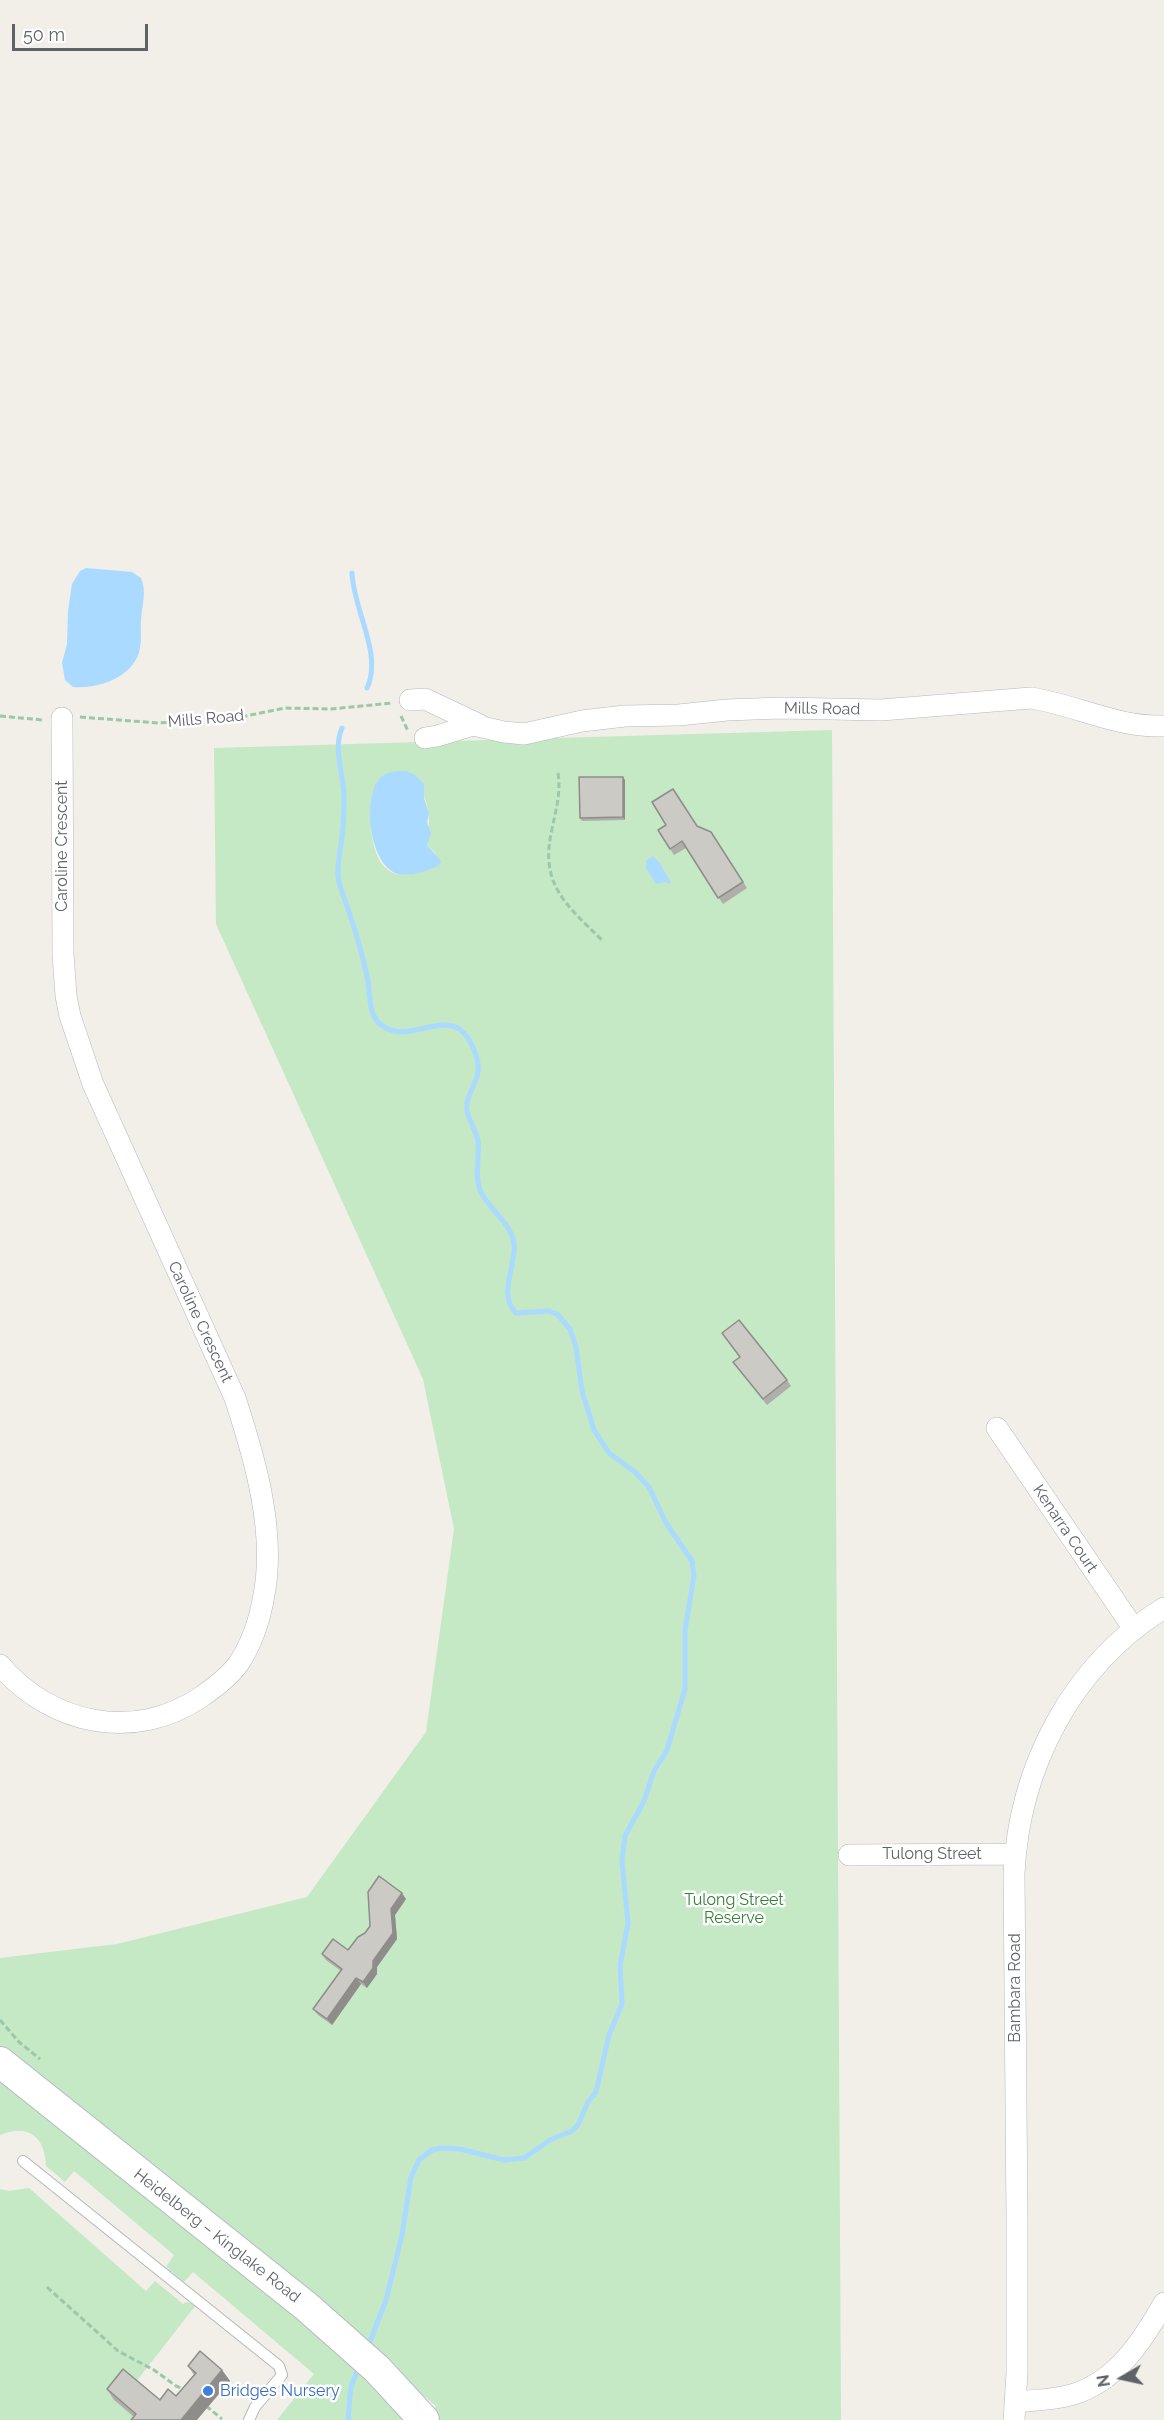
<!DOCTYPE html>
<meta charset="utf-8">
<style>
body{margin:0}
#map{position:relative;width:1164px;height:2420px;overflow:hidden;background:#f1efe8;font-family:Raleway,sans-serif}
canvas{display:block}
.north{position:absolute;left:1092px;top:2348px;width:60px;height:60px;-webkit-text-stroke:4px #fff;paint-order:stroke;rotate:261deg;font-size:16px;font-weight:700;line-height:24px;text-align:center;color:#5f6368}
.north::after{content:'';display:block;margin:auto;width:21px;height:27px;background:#5f6368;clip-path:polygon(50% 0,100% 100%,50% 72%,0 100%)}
.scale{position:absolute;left:12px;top:24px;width:136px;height:27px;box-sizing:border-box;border:3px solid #5f6368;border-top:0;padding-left:8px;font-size:18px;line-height:21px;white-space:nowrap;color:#5f6368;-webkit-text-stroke:4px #fff;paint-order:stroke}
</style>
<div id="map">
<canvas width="1164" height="2420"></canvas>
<div class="north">N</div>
<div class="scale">50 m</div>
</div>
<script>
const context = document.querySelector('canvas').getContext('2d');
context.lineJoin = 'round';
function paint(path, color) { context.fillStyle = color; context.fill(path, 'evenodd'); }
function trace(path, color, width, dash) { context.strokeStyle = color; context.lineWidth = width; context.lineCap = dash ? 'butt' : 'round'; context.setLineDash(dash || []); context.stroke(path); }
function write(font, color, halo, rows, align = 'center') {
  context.font = font + ' Raleway,sans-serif'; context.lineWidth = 5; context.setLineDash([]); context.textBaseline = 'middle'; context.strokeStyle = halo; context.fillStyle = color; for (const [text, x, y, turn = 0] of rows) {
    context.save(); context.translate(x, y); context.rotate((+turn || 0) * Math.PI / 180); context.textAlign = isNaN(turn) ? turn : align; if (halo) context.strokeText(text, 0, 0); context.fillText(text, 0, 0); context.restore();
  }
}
const green = new Path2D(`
 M832 730 841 2420H436L431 2414 436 2406 0 2052V1958L117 1944 307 1897 426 1732 454 1529 423 1379 216 924 214 748ZM378 780 424 796C430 809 430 832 427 845L435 853 439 866C427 871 411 876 397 874 365 867 368 802 378 780Z
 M0 2072 240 2263 412 2420H277L314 2374 193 2272 184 2282 166 2267 174 2255 74 2171 65 2182 46 2166C45 2137 29 2123 0 2135Z
 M29 2188 146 2291 155 2281 183 2304 187 2302 196 2305 135 2383 114 2400 138 2420H0V2189L9 2191Z`);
const water = new Path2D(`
 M86 568 132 572 141 578C147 592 142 605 141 620 140 629 142 639 140 648 135 677 99 689 73 687L65 680 62 663 67 644 68 611 72 584 80 571Z
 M406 771 415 775 424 784V798L429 814 427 822 431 833 427 845 441 861 439 866C427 871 411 877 398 874 369 866 362 797 380 778 388 771 396 771 406 771Z
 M653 856 659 862 671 882 668 884 666 882 656 884 646 868V861Z`);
const stream = new Path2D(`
 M352 573C353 609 383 654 367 688
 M342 728C333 749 343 772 344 795 344 808 344 822 342 836 341 849 337 862 338 876 339 887 344 896 347 906 355 929 362 953 367 976 371 991 367 1013 380 1024 413 1052 457 990 477 1059 483 1080 464 1094 467 1111 469 1121 476 1130 478 1141 480 1157 474 1175 480 1190 489 1210 510 1221 514 1243 517 1264 497 1294 516 1313L549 1311 557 1314 570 1329 576 1347 582 1391 594 1430 609 1453 635 1472 649 1487 666 1523 692 1561 694 1576 685 1630V1689L667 1750 654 1771 644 1801 625 1836 622 1861 628 1924 620 1965 622 2004 609 2035 596 2092 588 2102 578 2125 572 2131 550 2140 524 2158 504 2160 460 2149 441 2148 432 2150 419 2160 411 2177 402 2235 386 2300 368 2347
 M348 2420 351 2387 359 2366`);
const path = new Path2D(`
 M0 716 43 720
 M401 716 408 731
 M80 717 158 723 231 719 285 708 331 709 392 703
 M558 773C561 794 556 809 552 829 539 884 566 905 603 941
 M0 2020 19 2042 40 2059
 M47 2287 118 2351 154 2370 176 2386 184 2389
 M206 2406 222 2419`);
const service = new Path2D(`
 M23 2161 279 2366 282 2375 255 2407 249 2420`);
const minor = new Path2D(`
 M410 700 425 699 480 725
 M425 738 437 736 473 725 504 732 524 734 582 721 625 716 679 715 727 710 781 708 881 710 1031 698C1076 705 1118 728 1164 726
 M997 1428 1134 1629
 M0 1665C51 1725 135 1742 201 1697 215 1687 229 1677 239 1663 252 1643 260 1619 264 1595 276 1531 255 1459 235 1398L93 1084 70 1016 66 996 63 954 62 718
 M849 1855 1015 1854
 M1016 2402C1034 2400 1053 2400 1071 2395 1116 2382 1142 2342 1164 2303
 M1014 2420 1017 2373V2218L1014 1874C1019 1767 1072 1665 1164 1608`);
const secondary = new Path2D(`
 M0 2062 307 2307 377 2369 424 2420`);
const wall = new Path2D(`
 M625 780V820L582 821 580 818Z
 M697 826 711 832 747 888 723 904 686 848 674 855 658 830Z
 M733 1362 787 1380 791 1386 767 1405Z
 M406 1899 395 1915 397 1939 377 1967V1974L367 1988 361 1984 332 2025 318 2015 313 2009 341 1971 326 1960 322 1954 348 1950 365 1933 370 1926Z
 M188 2366 222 2370 230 2381 134 2417 114 2400 107 2389 160 2400 176 2396 194 2375Z`);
const shadedWall = new Path2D(`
 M623 777 625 780V820L623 817Z
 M402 1893 406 1899 395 1915 397 1939 377 1967V1974L367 1988 363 1982 373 1961 391 1909Z
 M356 1978 361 1984 332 2025 327 2019Z
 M222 2370 230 2381 197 2420H181Z`);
const building = new Path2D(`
 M579 777H623V817L580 818Z
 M673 789 697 826 711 832 743 882 718 898 682 841 670 849 658 830 666 825 652 802Z
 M739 1320 787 1380 763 1399 733 1362 740 1357 722 1333Z
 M379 1876 402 1893 391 1909 393 1933 373 1961V1968L363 1982 356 1978 327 2019 313 2009 342 1969 322 1954 333 1939 348 1950 358 1937 365 1933 370 1926 368 1892Z
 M200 2351 222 2370 181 2420H131L136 2414 107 2389 123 2369 160 2400 168 2389 176 2396 196 2373 188 2366Z`);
const markers = [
 [208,2391,6,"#3f7fe0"]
];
const streetNames = [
 ["Mills Road",822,709,1],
 ["Mills Road",206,719,-5],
 ["Caroline Crescent",62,846,-90],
 ["Caroline Crescent",200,1322,65],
 ["Kenarra Court",1065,1529,56],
 ["Tulong Street",932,1854],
 ["Bambara Road",1015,1988,-90],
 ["Heidelberg – Kinglake Road",217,2236,38]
];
const parkNames = [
 ["Tulong Street",734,1900],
 ["Reserve",734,1918]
];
const shopNames = [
 ["Bridges Nursery",220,2391]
];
paint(green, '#c5e8c5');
paint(water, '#aadaff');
trace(stream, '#aadaff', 5);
trace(service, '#b5b8bc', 12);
trace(minor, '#b5b8bc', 22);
trace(secondary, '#b6babf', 32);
trace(path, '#9cc7a9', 3, [6, 3]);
trace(service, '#fff', 10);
trace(minor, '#fff', 21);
trace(secondary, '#fff', 30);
paint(wall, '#afaea9');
paint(shadedWall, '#8f8d8a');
paint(building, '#cccac5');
trace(building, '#8f8d8a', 1.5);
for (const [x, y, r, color] of markers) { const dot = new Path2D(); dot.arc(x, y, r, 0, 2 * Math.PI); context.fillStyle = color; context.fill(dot); trace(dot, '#fff', 2); }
write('16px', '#5f6368', '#fff', streetNames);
write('16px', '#348238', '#fff', parkNames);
write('16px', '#366cbe', '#fff', shopNames, 'left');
</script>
